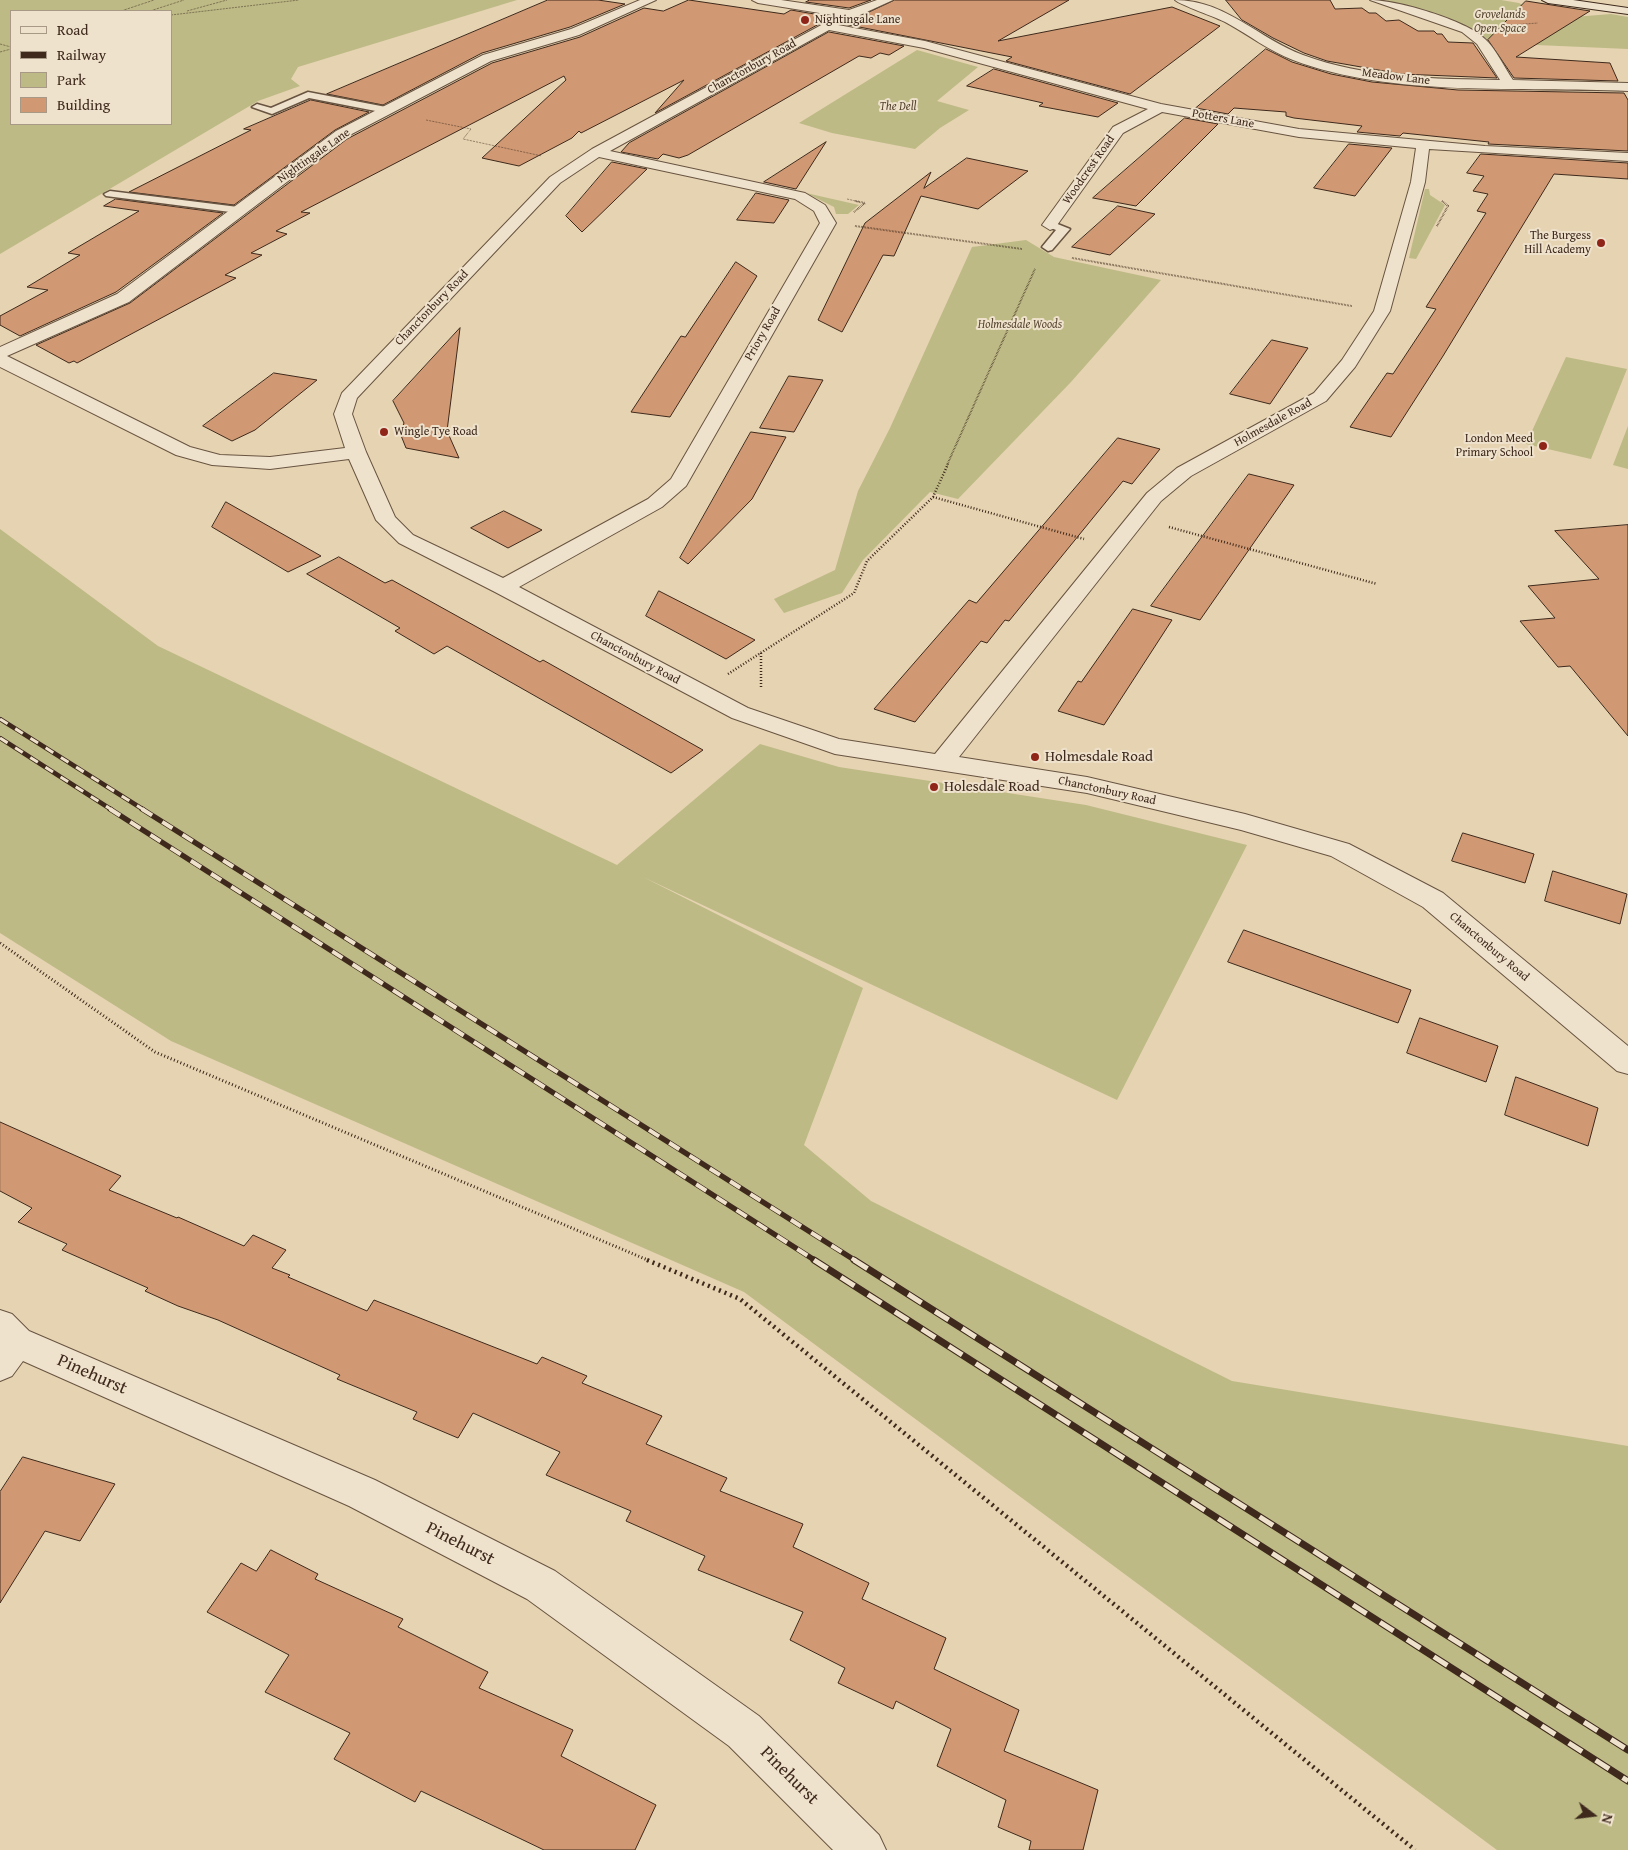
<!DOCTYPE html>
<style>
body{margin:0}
#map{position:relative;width:1628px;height:1850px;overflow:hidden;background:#e6d3b1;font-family:"Gentium Book Plus",serif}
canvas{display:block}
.legend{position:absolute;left:10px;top:10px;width:162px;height:115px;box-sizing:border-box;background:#efe2cc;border:1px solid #a89886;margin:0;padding:6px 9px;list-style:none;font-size:15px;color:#3e291c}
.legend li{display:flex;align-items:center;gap:10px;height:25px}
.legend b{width:25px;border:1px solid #a89886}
.north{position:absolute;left:1568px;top:1790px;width:50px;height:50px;-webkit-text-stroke:4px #efe2cc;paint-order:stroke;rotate:105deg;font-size:14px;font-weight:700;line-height:20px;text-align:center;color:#3e291c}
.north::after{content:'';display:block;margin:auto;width:18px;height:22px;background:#3e291c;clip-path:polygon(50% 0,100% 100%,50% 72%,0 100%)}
</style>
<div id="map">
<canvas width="1628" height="1850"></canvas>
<ul class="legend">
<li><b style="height:6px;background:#efe2cc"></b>Road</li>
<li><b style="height:6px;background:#3e291c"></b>Railway</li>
<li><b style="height:14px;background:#bdba86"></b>Park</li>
<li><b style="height:14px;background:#d09973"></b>Building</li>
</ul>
<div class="north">N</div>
</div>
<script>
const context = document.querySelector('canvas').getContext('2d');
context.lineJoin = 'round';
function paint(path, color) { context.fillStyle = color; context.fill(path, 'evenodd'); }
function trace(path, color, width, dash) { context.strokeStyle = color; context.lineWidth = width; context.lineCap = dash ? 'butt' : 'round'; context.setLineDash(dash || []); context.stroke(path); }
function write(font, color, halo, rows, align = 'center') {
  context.font = font + ' "Gentium Book Plus",serif'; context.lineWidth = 4; context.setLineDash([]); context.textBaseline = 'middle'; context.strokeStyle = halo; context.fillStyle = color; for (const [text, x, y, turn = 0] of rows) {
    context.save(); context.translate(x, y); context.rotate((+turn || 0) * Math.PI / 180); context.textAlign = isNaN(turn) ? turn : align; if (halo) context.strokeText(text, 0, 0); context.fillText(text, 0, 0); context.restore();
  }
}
const green = new Path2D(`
 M0 0H517L298 67 291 79 300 86 258 101 0 254ZM11 11H171V124H11Z
 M1385 0H1501L1519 3 1549 19 1611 14 1628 17V49L1491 43C1463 17 1420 11 1385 0Z
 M917 50 978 67 937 101 969 110 940 128 915 149 832 133 799 123Z
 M1425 189H1429L1430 195 1445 205 1416 259 1409 258Z
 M806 193 859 205 848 214H836L834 207Z
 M1026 240 1054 257 1161 280 1071 382 958 499 930 492 863 560 842 593 784 613 774 599 835 570 858 491 890 428 972 247Z
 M1566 357 1627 369 1591 459 1526 444Z
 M1628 426V469L1613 465Z
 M0 529 158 646 617 865 760 744 839 767 1086 805 1247 845 1117 1100 643 877 863 988 804 1145 871 1201 1232 1381 1628 1446V1850H1497L744 1292 171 1041 0 933Z`);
const building = new Path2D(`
 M548 0H598L625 4 570 27 482 53 383 105 327 94Z
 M689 0 784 14 791 10 832 17 655 113 684 80 581 133 579 131 572 138 519 166 482 158 566 80 564 76 301 212 310 213 276 231 287 234 251 253 262 255 225 275 236 278 77 363 74 361 69 363 36 345 130 303 347 139 492 63 580 37 644 8 663 11Z
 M810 0H871L849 8 806 2Z
 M895 0H1069L998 41 1172 7 1220 26 1130 94 1006 61 1012 57 844 24Z
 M1226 0H1330L1335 9 1362 8 1369 13H1376L1386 21 1399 20 1418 31H1434L1437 34H1442L1448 42 1473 43 1497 78 1401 74 1327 61 1304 53 1273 38 1242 20Z
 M1526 1 1590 11 1516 57 1610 63 1618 81 1514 78 1488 40Z
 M829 32 904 46 889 55 880 53 871 58 859 56 688 155 679 158 663 154 658 159 621 152 629 143Z
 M1266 49 1292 62 1331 74 1372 82 1458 90 1624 93 1628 100V151L1488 144 1489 142 1403 133 1400 136 1357 132 1362 126 1294 118 1286 116V112L1234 108 1228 114 1196 108Z
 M994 69 1118 103 1098 117 1039 106 1043 103 967 86Z
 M311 100 369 112 335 130 234 205 129 192 251 130 244 129Z
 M1185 118 1218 124 1136 206 1093 198Z
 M826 142 796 189 764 182Z
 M1349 144 1392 148 1355 196 1314 188Z
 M1481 154 1628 163V179L1554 174 1443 356 1391 437 1350 427 1387 373 1393 374 1436 309 1426 307 1486 213 1477 211 1488 194 1473 191 1484 176 1467 173Z
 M967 158 1028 171 978 209 921 196 894 256 883 255 842 332 818 320 865 223 931 172 924 188Z
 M612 162 647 169 582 232 566 216Z
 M756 193 789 200 774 223 737 220Z
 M116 199 223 213 116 292 20 336 0 325V316L48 290 27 287 80 255 68 253 139 211 104 206Z
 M1118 206 1155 214 1110 255 1072 247Z
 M736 262 757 276 670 417 631 412 681 336 685 337Z
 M460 328 447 431 459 458 406 448 400 433 404 423 393 401Z
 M1272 340 1308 348 1270 404 1230 394Z
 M274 373 317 380 255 430 232 441 203 426Z
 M789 376 823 380 794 432 760 428Z
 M751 432 786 437 752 499 688 564 680 558Z
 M1118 438 1160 449 1132 484 1123 481 1009 621 1005 620 987 643 981 641 915 722 874 709 969 600 976 603Z
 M1249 474 1294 485 1200 620 1151 606Z
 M226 502 286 536 321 556 288 572 212 527Z
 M504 511 542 530 508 548 471 528Z
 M1628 525V736L1570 666 1558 667 1520 621 1555 618 1528 586 1599 579 1555 531Z
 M339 557 385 583 392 580 540 662 543 660 703 750 671 773 447 646 434 654 395 631 400 628 307 574Z
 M659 591 755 640 726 659 646 616Z
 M1133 609 1172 620 1104 725 1058 711 1078 681 1081 682Z
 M1463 833 1534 854 1525 883 1452 861Z
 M1553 871 1627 894 1620 924 1545 901Z
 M1244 930 1411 990 1398 1023 1228 962Z
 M1420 1018 1498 1046 1486 1082 1407 1053Z
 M1516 1077 1598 1108 1588 1146 1505 1115Z
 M0 1122 121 1176 109 1190 177 1218 178 1217 244 1246 253 1235 286 1250 272 1268 290 1275 288 1277 367 1311 374 1300 537 1364 542 1357 587 1376 582 1383 662 1416 646 1444 727 1478 720 1491 803 1524 793 1547 869 1583 862 1599 946 1638 934 1669 1019 1710 1004 1751 1098 1790 1083 1850H1029L1031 1841 998 1827 1006 1800 937 1766 951 1729 896 1701 893 1709 838 1683 845 1668 790 1640 803 1612 698 1570 705 1556 626 1521 631 1511 546 1475 560 1452 473 1413 458 1438 413 1419 417 1412 337 1379 340 1375 218 1320 178 1306 145 1291 148 1288 62 1250 67 1244 18 1222 32 1208 0 1191Z
 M23 1457 115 1484 80 1541 45 1531 0 1603V1492Z
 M271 1550 318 1574 315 1579 403 1619 398 1627 488 1672 479 1688 573 1730 561 1756 656 1805 635 1850H544L421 1791 415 1802 334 1759 350 1733 265 1692 289 1655 207 1612 241 1563 256 1571Z`);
const pathFar4 = new Path2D(`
 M121 11 154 0
 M150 11 184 0
 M187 11 227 0
 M171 15 299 0
 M1507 31 1511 25 1538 23
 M0 44 11 47
 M0 52 11 49
 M426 120 471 129 463 139 542 156
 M847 199 860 202`);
const pathFar3 = new Path2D(`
 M854 212 865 203 855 201
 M855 226 1022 249
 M1437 226 1448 206 1442 201
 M1072 258 1352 306
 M947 465 1035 269`);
const pathFar2 = new Path2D(`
 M933 497 1084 539
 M1169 527 1377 584
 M761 653V689
 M728 674 854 593 867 561 933 497 948 464`);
const pathFar1 = new Path2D(`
 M0 943 155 1052 650 1261`);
const path = new Path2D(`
 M647 1260 740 1299 1415 1850`);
const lane = new Path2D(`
 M308 92 386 107 391 110 386 113 309 98 272 114 252 107 257 104 271 108Z
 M110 191 238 207 244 210 238 213 106 196 104 194Z
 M1050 221 1070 229 1052 250 1048 251 1042 247 1056 230 1044 225Z`);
const street = new Path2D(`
 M640 0H656L579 35 491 61 346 137 129 302 7 356 190 447 220 455 270 457 345 448 334 414 342 393 550 177 592 149 838 16 758 3 752 0H781L849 10 877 0H893L838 25 925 41 1161 104 1299 129 1485 146 1628 153V161L1429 149 1425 182 1390 311 1355 367 1326 401 1191 476 1161 501 959 757 1087 777 1245 814 1349 844 1443 893 1628 1046V1074L1617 1071 1423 907 1331 856 1241 830 1087 793 835 754 732 718 495 592 399 543 376 520 349 459 270 469 212 465 176 455 0 367V347L117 294 336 131 483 55 571 29ZM829 30 924 48 1148 109 1113 127 1042 225 1050 230 1055 228 1123 133 1162 112 1299 137 1416 148 1411 182 1374 311 1342 360 1314 393 1177 468 1147 493 935 754 839 739 748 708 519 587 662 507 686 486 836 223 825 205 805 193 610 151ZM599 157 795 199 814 211 820 223 671 479 648 499 503 578 413 535 395 517 366 452 352 414 357 398 560 183Z
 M1175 0C1226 0 1259 39 1303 55 1365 78 1435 79 1500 80L1477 44 1462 32 1370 0C1397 0 1466 20 1485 39 1496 49 1504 67 1513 80L1628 83V91C1522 86 1393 98 1293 60 1269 51 1249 35 1227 23 1216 17 1180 5 1175 0Z
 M0 1310 12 1314 29 1331 375 1480 555 1571 759 1716 879 1835 886 1850H833L729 1746 527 1599 349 1506 23 1361 12 1376 0 1381Z`);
const secondary = new Path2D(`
 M1542 0H1573L1628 8V14L1548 3Z`);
const railFar2 = new Path2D(`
 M0 719 144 810
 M0 738 112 810`);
const railFar1 = new Path2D(`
 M110 809 816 1261
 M142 809 856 1261`);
const rail = new Path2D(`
 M814 1260 1628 1781
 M854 1260 1628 1750`);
const markers = [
 [805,20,5,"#8f2418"],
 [1601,243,5,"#8f2418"],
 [384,432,5,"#8f2418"],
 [1543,446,5,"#8f2418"],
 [1035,757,5,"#8f2418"],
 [934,787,5,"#8f2418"]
];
const farParknames = [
 ["Grovelands",1500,15],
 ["Open Space",1500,29],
 ["The Dell",898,107],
 ["Holmesdale Woods",1020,325]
];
const farPoinames = [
 ["Nightingale Lane",815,20],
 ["The Burgess",1591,236,"right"],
 ["Hill Academy",1591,250,"right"],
 ["Wingle Tye Road",394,432],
 ["London Meed",1533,439,"right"],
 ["Primary School",1533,453,"right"]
];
const farStreetnames = [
 ["Chanctonbury Road",752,67,-29],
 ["Meadow Lane",1396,77,7],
 ["Potters Lane",1223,119,10],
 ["Nightingale Lane",314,156,-35],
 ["Woodcrest Road",1089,170,-55],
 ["Chanctonbury Road",432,308,-46],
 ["Priory Road",763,334,-60],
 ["Holmesdale Road",1273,423,-29],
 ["Chanctonbury Road",635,658,28],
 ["Chanctonbury Road",1107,791,12],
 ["Chanctonbury Road",1489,947,40]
];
const poiNames = [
 ["Holmesdale Road",1045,757],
 ["Holesdale Road",944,787]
];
const nearStreetnames = [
 ["Pinehurst",92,1375,24],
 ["Pinehurst",460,1544,27],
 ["Pinehurst",789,1776,45]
];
paint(green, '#bdba86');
paint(building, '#d09973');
trace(building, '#3e291c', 1);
trace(lane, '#685441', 3);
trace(street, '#685441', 2);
trace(secondary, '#3e291c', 2);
trace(pathFar4, '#3e291c', 1, [0.5, 1]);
trace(pathFar3, '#3e291c', 2, [0.5, 1]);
trace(pathFar2, '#3e291c', 2.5, [1, 2]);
trace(pathFar1, '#3e291c', 3, [1, 2.5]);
trace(path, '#3e291c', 4.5, [2, 4]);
paint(lane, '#efe2cc');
paint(street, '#efe2cc');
paint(secondary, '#efe2cc');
trace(railFar2, '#3e291c', 4.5);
trace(railFar1, '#3e291c', 5.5);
trace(rail, '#3e291c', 7);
trace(railFar2, '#efe2cc', 3, [9]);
trace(railFar1, '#efe2cc', 4, [12]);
trace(rail, '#efe2cc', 5, [16]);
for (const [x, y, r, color] of markers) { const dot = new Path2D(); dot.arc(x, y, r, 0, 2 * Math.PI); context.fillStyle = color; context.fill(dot); trace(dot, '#efe2cc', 2); }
write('italic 12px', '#574631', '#efe2cc', farParknames);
write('12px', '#3e291c', '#efe2cc', farPoinames, 'left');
write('12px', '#3e291c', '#efe2cc', farStreetnames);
write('15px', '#3e291c', '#efe2cc', poiNames, 'left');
write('18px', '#3e291c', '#efe2cc', nearStreetnames);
</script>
